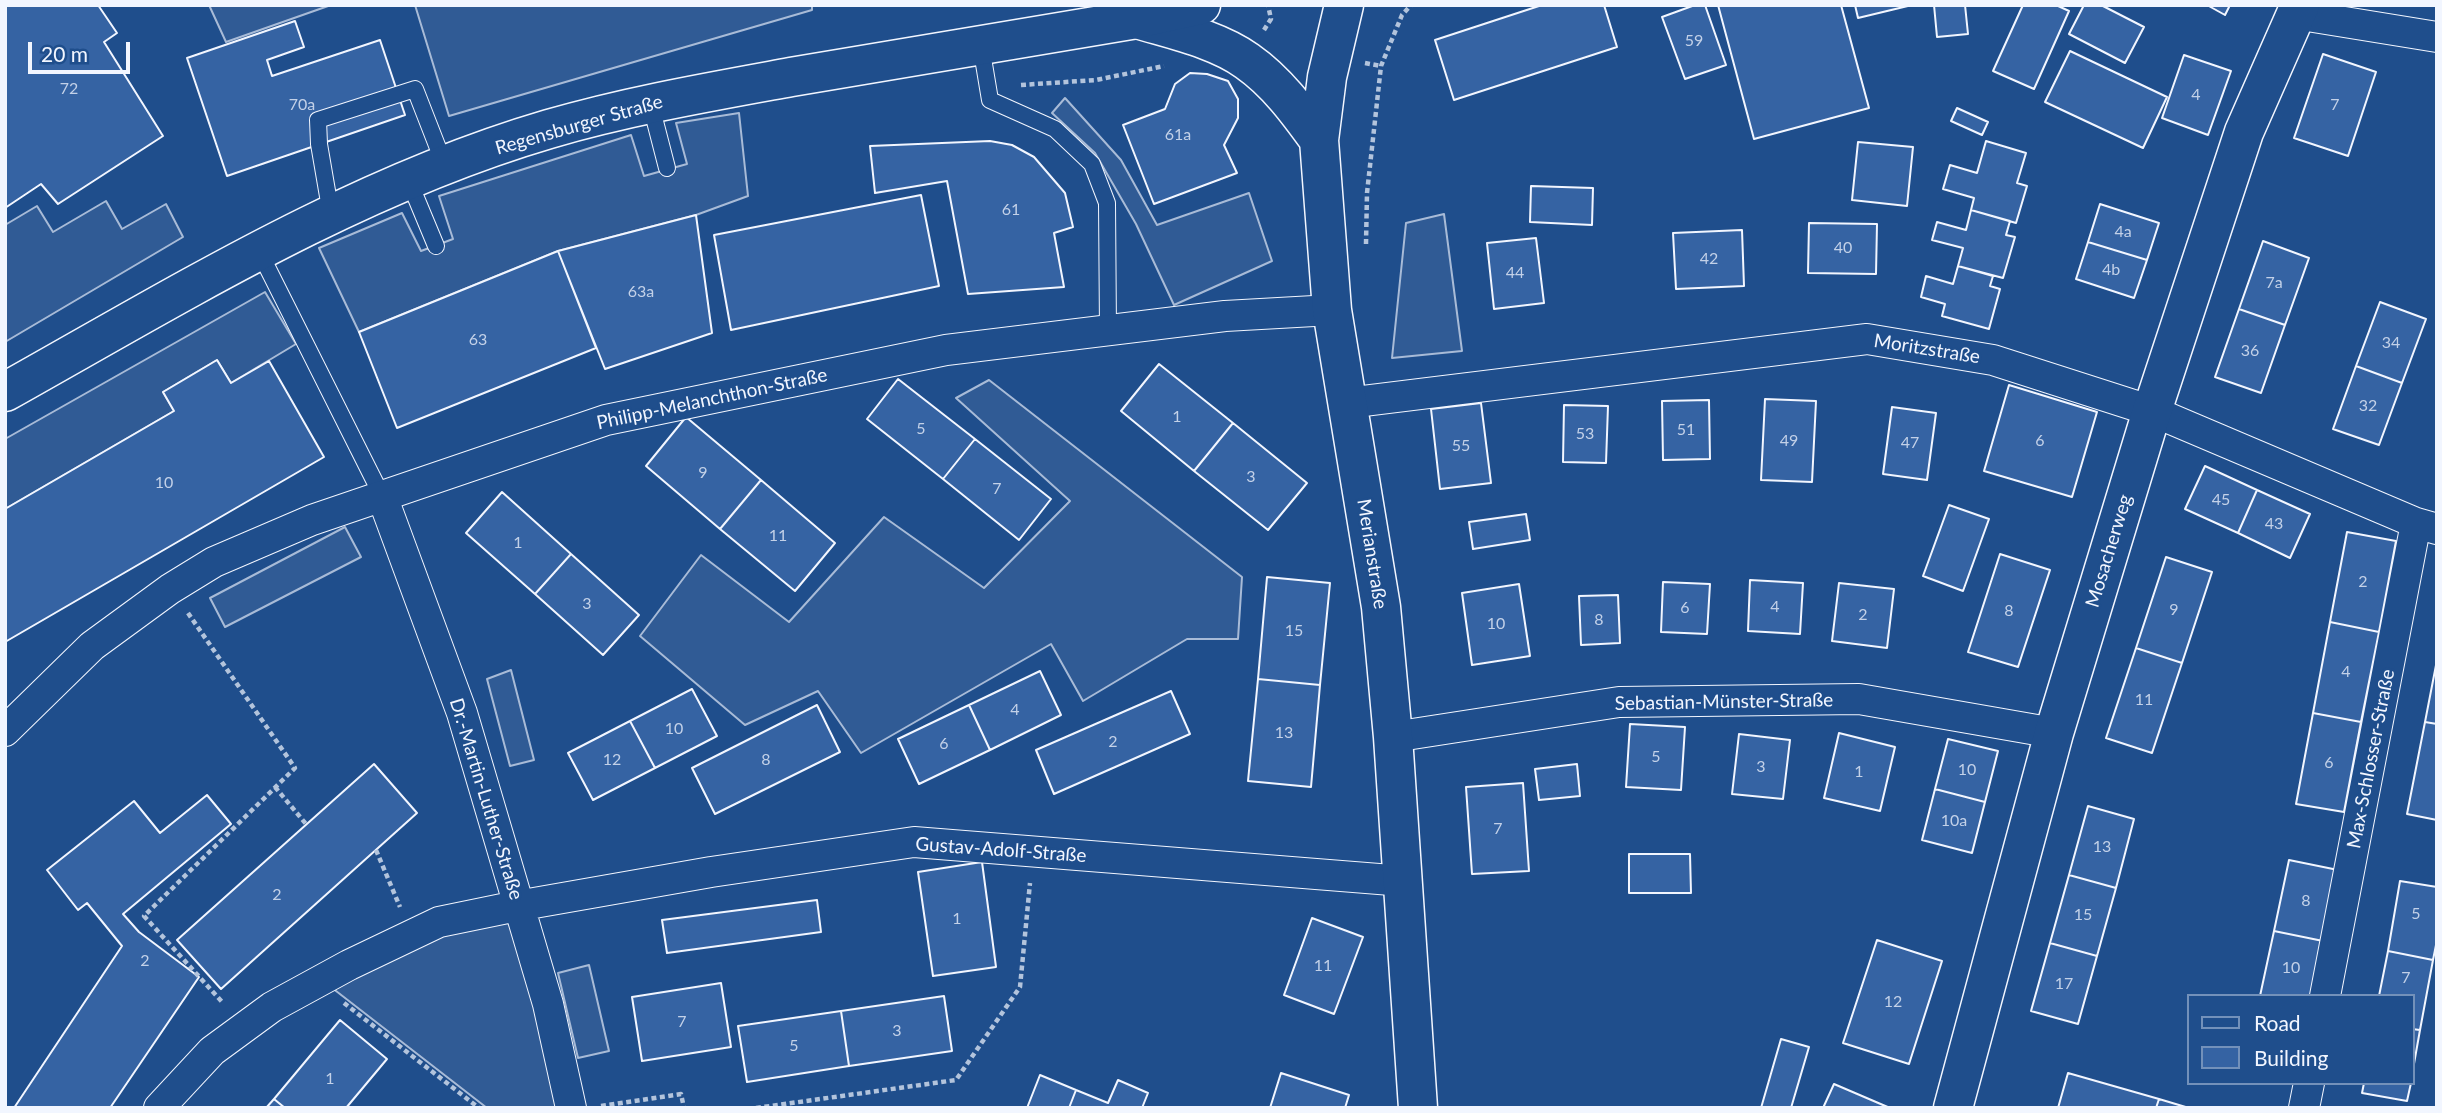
<!DOCTYPE html>
<meta charset="utf-8">
<style>
body{margin:0}
#map{position:relative;width:2442px;height:1113px;overflow:hidden;background:#1f4e8c;font-family:Lato,sans-serif}
canvas{display:block}
.frame{position:absolute;inset:0;border:7px solid #f2f6ff;pointer-events:none}
.legend{position:absolute;left:2187px;top:994px;width:228px;height:91px;box-sizing:border-box;background:#1f4e8c;border:2px solid #7391ba;margin:0;padding:9px 12px;list-style:none;font-size:21px;color:#f2f6ff}
.legend li{display:flex;align-items:center;gap:14px;height:35px}
.legend b{width:35px;border:2px solid #7391ba}
.scale{position:absolute;left:28px;top:42px;width:102px;height:32px;box-sizing:border-box;border:4px solid #f2f6ff;border-top:0;padding-left:9px;font-size:21px;line-height:24px;white-space:nowrap;color:#f2f6ff;-webkit-text-stroke:5px #1f4e8c;paint-order:stroke}
</style>
<div id="map">
<canvas width="2442" height="1113"></canvas>
<div class="frame"></div>
<ul class="legend">
<li><b style="height:9px;background:#1f4e8c"></b>Road</li>
<li><b style="height:19px;background:#3563a3"></b>Building</li>
</ul>
<div class="scale">20 m</div>
</div>
<script>
const context = document.querySelector('canvas').getContext('2d');
context.lineJoin = 'round';
function paint(path, color) { context.fillStyle = color; context.fill(path, 'evenodd'); }
function trace(path, color, width, dash) { context.strokeStyle = color; context.lineWidth = width; context.lineCap = dash ? 'butt' : 'round'; context.setLineDash(dash || []); context.stroke(path); }
function write(font, color, halo, rows, align = 'center') {
  context.font = font + ' Lato,sans-serif'; context.lineWidth = 5; context.setLineDash([]); context.textBaseline = 'middle'; context.strokeStyle = halo; context.fillStyle = color; for (const [text, x, y, turn = 0] of rows) {
    context.save(); context.translate(x, y); context.rotate((+turn || 0) * Math.PI / 180); context.textAlign = isNaN(turn) ? turn : align; if (halo) context.strokeText(text, 0, 0); context.fillText(text, 0, 0); context.restore();
  }
}
const built = new Path2D(`
 M209 5H331L226 42Z
 M415 5H812V10L449 116Z
 M1065 98 1121 160 1157 225 1249 193 1272 261 1174 305 1136 224 1095 153 1052 113Z
 M739 113 748 196 696 215 558 251 359 332 319 248 402 213 421 251 453 239 439 196 631 135 644 176 687 164 676 123Z
 M106 201 122 229 166 204 183 237 5 342V225L37 206 53 232Z
 M1444 214 1462 351 1392 358 1406 223Z
 M265 292 296 344 231 383 217 360 163 392 174 411 5 509V439Z
 M989 380 1242 577 1238 639H1187L1083 701 1051 644 861 753 818 691 745 725 640 636 701 555 789 622 884 517 984 588 1070 501 956 398Z
 M345 527 361 557 225 627 210 598Z
 M511 670 534 760 510 766 487 679Z
 M515 912 561 1108H487L327 984 443 926Z
 M589 965 609 1051 578 1058 558 973Z`);
const building = new Path2D(`
 M5 5H98L117 33 104 42 163 136 58 204 41 184 5 208Z
 M1542 5H1604L1617 47 1454 100 1435 40Z
 M1695 5H1705L1726 65 1685 79 1662 17Z
 M1718 5H1841L1869 108 1754 139Z
 M1855 5H1912L1858 18Z
 M1934 5H1965L1968 34 1937 37Z
 M2023 5H2056L2069 11 2034 89 1993 71Z
 M2084 5H2101L2144 27 2125 63 2069 34Z
 M2207 5H2230L2225 15Z
 M295 21 304 47 267 60 272 76 380 40 405 115 227 176 187 58Z
 M2070 51 2167 97 2143 148 2045 102Z
 M2323 54 2376 72 2348 156 2294 138Z
 M2184 55 2231 71 2208 135 2162 118Z
 M1190 73 1207 74 1228 81 1238 99V118L1224 145 1237 173 1154 204 1123 125 1165 109 1175 84Z
 M1957 108 1988 122 1982 135 1951 121Z
 M990 141 1012 145 1034 157 1065 193 1073 227 1054 233 1064 287 968 294 947 181 875 193 870 146Z
 M1986 141 2026 153 2017 183 2027 186 2016 223 1971 210 1974 198 1943 189 1950 165 1977 173Z
 M1858 142 1913 147 1907 206 1852 200Z
 M1531 186 1593 188 1592 225 1530 222Z
 M921 195 939 286 731 330 714 235Z
 M2100 204 2159 223 2147 260 2088 242Z
 M1971 210 2010 221 2006 235 2015 237 2003 278 1958 266 1963 248 1932 240 1937 222 1966 230Z
 M696 215 712 333 605 369 558 251Z
 M1809 223 1877 224 1876 274 1808 273Z
 M1742 230 1744 286 1676 289 1673 233Z
 M1536 238 1544 303 1494 309 1487 243Z
 M2263 241 2309 258 2285 325 2239 309Z
 M2088 242 2147 260 2134 298 2076 279Z
 M558 251 596 348 397 428 359 332Z
 M1958 266 1993 276 1990 286 2000 289 1989 329 1942 316 1945 304 1921 297 1926 276 1953 284Z
 M2380 302 2426 319 2402 383 2356 366Z
 M2239 309 2285 325 2261 393 2215 377Z
 M217 360 231 383 269 361 324 457 5 642V509L174 411 163 392Z
 M1159 364 1233 423 1194 471 1121 411Z
 M2356 366 2402 383 2379 445 2333 429Z
 M898 379 975 439 943 479 867 419Z
 M2009 385 2097 412 2072 497 1984 471Z
 M1765 399 1816 401 1812 482 1761 480Z
 M1709 400 1710 459 1663 460 1662 401Z
 M1481 403 1491 483 1440 489 1431 409Z
 M1564 405 1608 406 1606 463 1563 462Z
 M1892 407 1936 413 1927 480 1883 474Z
 M686 417 761 480 720 529 646 466Z
 M1233 423 1307 483 1268 530 1194 471Z
 M975 439 1051 499 1019 540 943 479Z
 M2205 466 2257 490 2238 533 2185 509Z
 M761 480 835 543 795 591 720 529Z
 M2257 490 2310 514 2290 558 2238 533Z
 M502 492 571 554 535 594 466 533Z
 M1949 505 1989 519 1963 591 1923 576Z
 M1526 514 1530 540 1473 549 1469 522Z
 M2347 532 2396 541 2379 632 2330 622Z
 M571 554 639 615 603 655 535 594Z
 M2000 554 2050 570 2018 667 1968 652Z
 M2166 557 2212 572 2182 663 2136 648Z
 M1267 577 1330 583 1320 685 1258 679Z
 M1750 580 1803 583 1800 634 1748 631Z
 M1663 582 1710 584 1707 634 1661 632Z
 M1839 583 1894 589 1887 648 1832 641Z
 M1519 584 1530 656 1472 665 1462 593Z
 M1618 595 1620 643 1581 645 1579 596Z
 M2330 622 2379 632 2361 722 2313 713Z
 M2136 648 2182 663 2152 753 2106 738Z
 M2437 660V724L2425 722Z
 M1040 671 1061 715 990 750 969 705Z
 M1258 679 1320 685 1311 787 1248 781Z
 M692 689 717 736 655 768 630 721Z
 M1171 691 1190 734 1054 794 1036 750Z
 M817 705 840 752 715 814 692 768Z
 M969 705 990 750 919 784 898 739Z
 M2313 713 2361 722 2344 812 2296 804Z
 M630 721 655 768 593 800 568 753Z
 M2425 722 2437 724V820L2407 814Z
 M1630 724 1685 727 1681 790 1626 787Z
 M1839 733 1895 747 1880 811 1824 798Z
 M1739 734 1790 740 1783 799 1732 794Z
 M1948 739 1998 751 1985 802 1935 789Z
 M374 764 417 813 221 989 177 940Z
 M1577 764 1580 796 1539 800 1535 769Z
 M1523 783 1529 871 1472 874 1466 787Z
 M1935 789 1985 802 1972 853 1922 840Z
 M207 795 231 824 123 914 139 932 199 977 110 1108H14L122 946 87 903 78 910 47 870 134 801 160 833Z
 M2088 806 2134 819 2116 888 2069 875Z
 M1629 854H1690L1691 893H1629Z
 M2289 860 2338 870 2323 941 2274 931Z
 M982 862 996 967 933 976 918 872Z
 M2069 875 2116 888 2097 956 2050 943Z
 M2400 881 2437 887V940L2433 960 2388 951Z
 M817 900 821 932 667 953 662 920Z
 M1312 918 1363 937 1334 1014 1284 995Z
 M2274 931 2323 941 2311 996H2260Z
 M1877 940 1942 961 1909 1064 1843 1043Z
 M2050 943 2097 956 2078 1024 2031 1011Z
 M2388 951 2433 960 2420 1030 2412 1029V996H2379Z
 M721 983 731 1047 642 1061 632 997Z
 M944 996 952 1051 849 1066 841 1011Z
 M841 1011 849 1066 747 1082 738 1026Z
 M340 1020 387 1059 346 1108H285L274 1099Z
 M2412 1029 2420 1030 2412 1075Z
 M1781 1039 1809 1047 1791 1108H1761Z
 M1281 1073 1349 1095 1345 1108H1270Z
 M2068 1073 2159 1099 2156 1108H2058Z
 M1040 1075 1076 1090 1069 1108H1027Z
 M1118 1080 1148 1093 1142 1108H1069L1076 1090 1108 1103Z
 M2364 1083H2411L2407 1101 2362 1093Z
 M1834 1084 1890 1108H1823Z
 M274 1099 285 1108H266Z
 M2159 1099 2189 1108H2156Z`);
const path = new Path2D(`
 M1264 30 1271 19 1268 5
 M1365 63 1381 66
 M1021 85 1096 80 1164 66
 M1366 244 1367 193 1381 66 1402 15 1411 5
 M188 613 295 768 144 916 223 1003
 M275 787 306 824
 M376 850 400 907
 M344 1003 479 1108
 M601 1106 681 1094 684 1108
 M756 1108 956 1080 1020 987 1030 883`);
const lane = new Path2D(`
 M981 46 990 100 1055 129 1092 164 1107 203 1108 331
 M650 102 667 168
 M409 181 436 246
 M331 214 319 144 318 120 415 89 445 166
 M259 251 382 496`);
const street = new Path2D(`
 M2295 14 2437 37
 M1347 403 1867 339 1993 360 2152 411 2416 523 2437 529
 M382 496 462 713 548 1004 571 1108
 M5 731 92 646 170 589 214 562 312 520 606 420 946 350 1225 316 1332 310
 M1393 737 1619 702 1859 699 2054 733
 M2325 996 2416 523
 M159 1108 212 1051 272 1007 349 965 439 922 517 906 711 872 914 842 1404 881
 M2304 1108 2309 1083`);
const secondary = new Path2D(`
 M1344 5 1327 77 1319 140 1332 310 1381 607 1393 737 1418 1108
 M1137 19C1173 30 1216 39 1247 61 1277 82 1298 111 1319 140
 M1953 1108 2054 733 2152 411 2244 132 2300 5`);
const primary = new Path2D(`
 M5 392C180 294 355 186 549 129 628 106 709 92 791 77 906 57 1022 39 1137 19L1201 5`);
const numberNames = [
 ["59",1694,41],
 ["72",69,89],
 ["4",2196,95],
 ["70a",302,105],
 ["7",2335,105],
 ["61a",1178,135],
 ["61",1011,210],
 ["4a",2123,232],
 ["40",1843,248],
 ["42",1709,259],
 ["4b",2111,270],
 ["44",1515,273],
 ["7a",2274,283],
 ["63a",641,292],
 ["63",478,340],
 ["34",2391,343],
 ["36",2250,351],
 ["32",2368,406],
 ["1",1177,417],
 ["5",921,429],
 ["51",1686,430],
 ["53",1585,434],
 ["49",1789,441],
 ["6",2040,441],
 ["47",1910,443],
 ["55",1461,446],
 ["9",703,473],
 ["3",1251,477],
 ["10",164,483],
 ["7",997,489],
 ["45",2221,500],
 ["43",2274,524],
 ["11",778,536],
 ["1",518,543],
 ["2",2363,582],
 ["3",587,604],
 ["4",1775,607],
 ["6",1685,608],
 ["9",2174,610],
 ["8",2009,611],
 ["2",1863,615],
 ["8",1599,620],
 ["10",1496,624],
 ["15",1294,631],
 ["4",2346,672],
 ["11",2144,700],
 ["4",1015,710],
 ["10",674,729],
 ["13",1284,733],
 ["2",1113,742],
 ["6",944,744],
 ["5",1656,757],
 ["12",612,760],
 ["8",766,760],
 ["6",2329,763],
 ["3",1761,767],
 ["10",1967,770],
 ["1",1859,772],
 ["10a",1954,821],
 ["7",1498,829],
 ["13",2102,847],
 ["2",277,895],
 ["8",2306,901],
 ["5",2416,914],
 ["15",2083,915],
 ["1",957,919],
 ["2",145,961],
 ["11",1323,966],
 ["10",2291,968],
 ["7",2406,978],
 ["17",2064,984],
 ["12",1893,1002],
 ["7",682,1022],
 ["3",897,1031],
 ["5",794,1046],
 ["1",330,1079]
];
const streetNames = [
 ["Regensburger Straße",579,125,-16],
 ["Moritzstraße",1927,349,9],
 ["Philipp-Melanchthon-Straße",712,399,-12],
 ["Mosacherweg",2109,551,-73],
 ["Merianstraße",1372,554,81],
 ["Sebastian-Münster-Straße",1724,702,-1],
 ["Max-Schlosser-Straße",2371,759,-79],
 ["Dr.-Martin-Luther-Straße",486,799,73],
 ["Gustav-Adolf-Straße",1001,850,4]
];
paint(built, '#305b95');
trace(built, '#a8bbd7', 2);
paint(building, '#3563a3');
trace(building, '#f2f6ff', 2);
trace(lane, '#f2f6ff', 18);
trace(street, '#f2f6ff', 32);
trace(secondary, '#f2f6ff', 41);
trace(primary, '#f2f6ff', 41);
trace(path, '#b3c4dc', 4.5, [5, 3.5]);
trace(lane, '#1f4e8c', 16);
trace(street, '#1f4e8c', 30);
trace(secondary, '#1f4e8c', 38);
trace(primary, '#1f4e8c', 38);
write('16px', '#c3d1e8', null, numberNames);
write('19px', '#f2f6ff', '#1f4e8c', streetNames);
</script>
